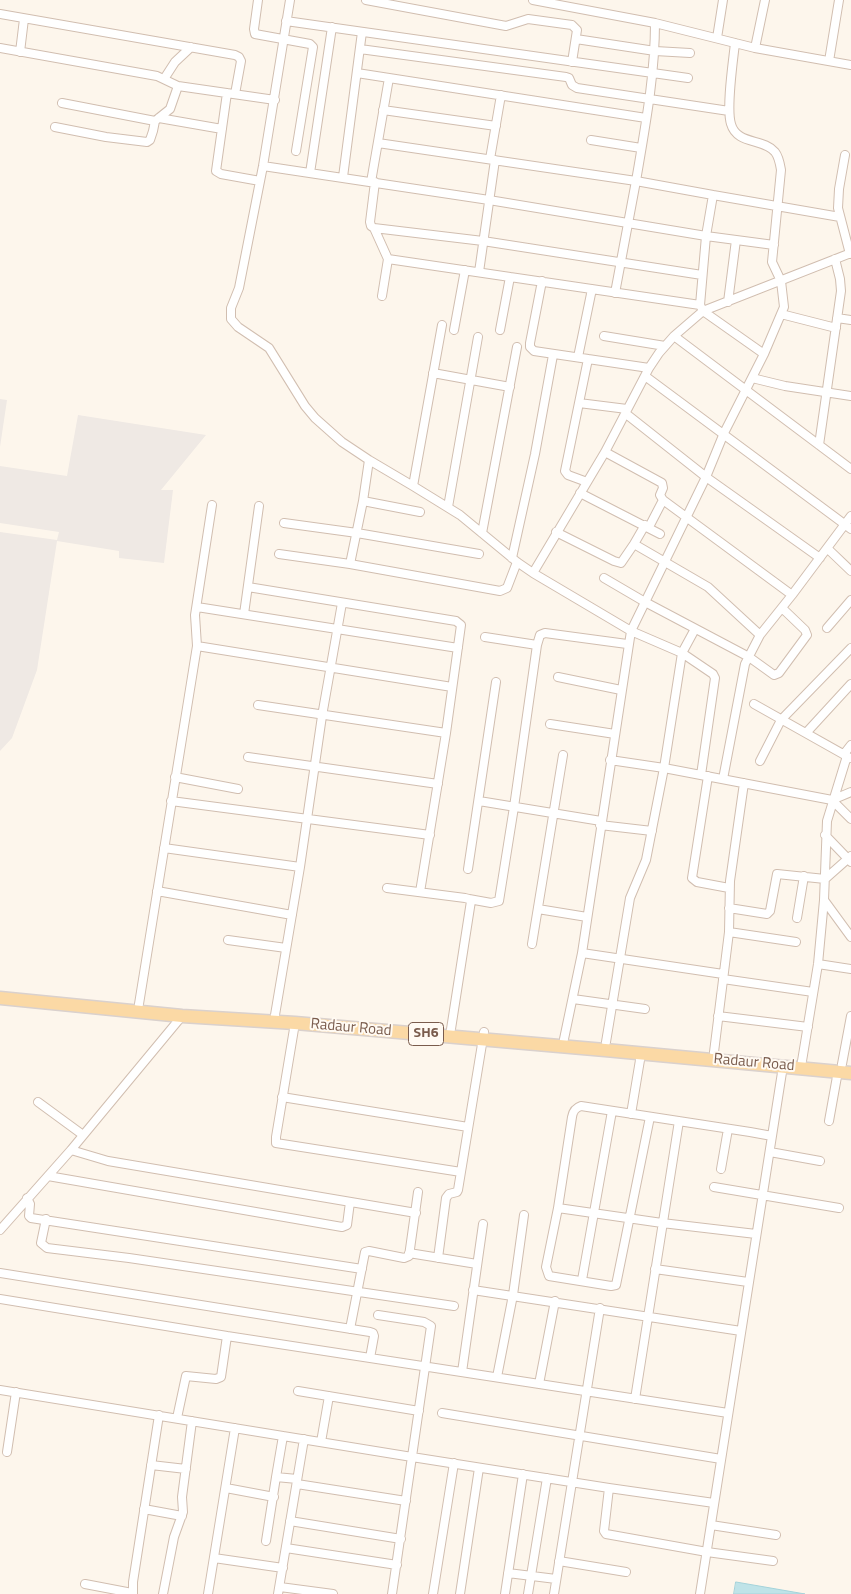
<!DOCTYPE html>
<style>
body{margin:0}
canvas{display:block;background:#fdf6ec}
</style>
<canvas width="851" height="1594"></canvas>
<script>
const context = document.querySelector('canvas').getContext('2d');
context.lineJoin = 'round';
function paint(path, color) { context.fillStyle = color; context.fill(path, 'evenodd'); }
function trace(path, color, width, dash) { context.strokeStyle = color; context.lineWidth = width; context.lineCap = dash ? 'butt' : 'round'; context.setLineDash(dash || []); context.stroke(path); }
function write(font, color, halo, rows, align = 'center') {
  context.font = font + ' "Titillium Web",sans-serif'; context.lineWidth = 4; context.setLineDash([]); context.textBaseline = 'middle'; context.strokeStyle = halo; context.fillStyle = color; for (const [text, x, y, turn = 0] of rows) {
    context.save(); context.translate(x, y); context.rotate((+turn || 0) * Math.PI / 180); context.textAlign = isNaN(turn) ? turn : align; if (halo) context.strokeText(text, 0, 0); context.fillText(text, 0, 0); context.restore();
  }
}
const industrial = new Path2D(`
 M0 399 7 400 0 447Z
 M78 415 206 435 161 490H173L164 563 119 558V551L57 541 37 670 12 738 0 751V532L57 540 59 532 0 523V466L67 476Z`);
const water = new Path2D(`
 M736 1582 805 1594H734Z`);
const minor = new Path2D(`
 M258 0 254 29 255 34 310 44 313 47 296 151
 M290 0 263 166 239 288 231 308V319L238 327 269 348 305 406 315 418 342 442 369 460 413 486 460 515 517 562 533 573 631 631 682 653 713 674 715 678 701 775
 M366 0 506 26 528 19 572 25 577 30 572 62
 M533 0 655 23 755 48 851 65
 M0 14 235 55 239 57 241 61 235 94
 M286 21 688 78
 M655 23C655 76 645 128 636 181L713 195 706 236 700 305
 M717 38 723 0
 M576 39 655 51 690 53
 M0 48 157 76 178 86 275 100
 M755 48 765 0
 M360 49 566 77 569 78 572 85 577 88 729 111
 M20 52 24 19
 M829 61 839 0
 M357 73 646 118
 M164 79 175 62 191 47
 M227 93 216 171 221 174 260 181
 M62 103 155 121
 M383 110 496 126
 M159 118 222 129
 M55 127 106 137 147 142 150 140 153 131 155 121 170 109 178 86
 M591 140 641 148
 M378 143 636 181 615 293
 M845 155 839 189 838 208 850 254
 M490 159 501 95
 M263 166 489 200 706 236 774 245
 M310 173 332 27
 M343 177 362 32
 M371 182 389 78
 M375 182 370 222 371 226 374 228 483 241 702 275
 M713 195 840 217
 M374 228 388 259 382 296
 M388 259 700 305 703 311 764 354
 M479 272 495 160
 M542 281 530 343V347L534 351 649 368
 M728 302 736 240
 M781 314 836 328
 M837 318 851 320
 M454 330 465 270
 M500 330 510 277
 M604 336 665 346
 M674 336 851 469
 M578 357 592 289
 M433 373 510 387
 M645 376 851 529
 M752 378 785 386 851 396
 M579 403 627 409
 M625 413 706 477 820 558
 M819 445 841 291 840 279 835 259
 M605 452 662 483 663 488 660 495 663 500 792 595
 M587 482 568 475 565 471 588 359
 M413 486 442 325
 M580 493 660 534
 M363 501 420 512
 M448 507 478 337
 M284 523 357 533 479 554
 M649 527 663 500
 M556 532 614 561 621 563 634 544 645 525
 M482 533 517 347
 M634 544 708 587 760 635
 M828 549 851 571
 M279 554 350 564 500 591 507 588 517 562
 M512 558 535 454 553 355
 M350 564 363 501 369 460
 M533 573 605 452 649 368 659 353 674 336 703 311 851 253
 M604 578 645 602 749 657 774 675 779 673 807 635 805 630 782 608
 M248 587 456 621 461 625 446 733 420 892
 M197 607 458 648
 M244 614 259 506
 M827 628 851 600
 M485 637 537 645
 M197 646 452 687
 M558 677 621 690
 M754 704 850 758
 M258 705 446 733
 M550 724 615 734
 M806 733 851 684
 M844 754 851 745
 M847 756 827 821 824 900 851 937
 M248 757 438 784
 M610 760 664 768 832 800
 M760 761 781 720 851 648
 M708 776 692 878 697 882 729 888
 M175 777 238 789
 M723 779 745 664 760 635 792 595 851 516
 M851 792 832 800 851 819
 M171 801 430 835
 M479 801 601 821
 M600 825 652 831
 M825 835 851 862
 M164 848 300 867
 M468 869 496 682
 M387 888 465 898 469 899 471 901 451 1029
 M157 891 292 915
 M469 899 491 903 499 901 514 807 537 645 540 635 545 633 627 644
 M729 908 767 914 770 911 777 874 825 879 851 856
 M538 909 587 917
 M797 918 804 876
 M729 932 796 942
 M228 940 286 948
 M532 944 563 755
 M582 953 723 974
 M818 964 851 969
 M723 979 813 992
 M573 999 645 1009
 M139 1004 197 646 195 615 212 505
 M275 1015 300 867 322 716 342 603
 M718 1016 808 1027
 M295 1023 276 1137V1143L461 1172
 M564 1039 582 953 631 631 706 477 724 433 764 354 784 307 781 281 772 262 781 170C780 164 779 157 775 152 763 138 737 145 731 124 726 108 733 62 735 43
 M606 1042 630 898 646 860 664 768 682 653 695 629
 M714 1052 729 932 730 881 744 783
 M802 1061 818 964 824 900
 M842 1064 851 1016
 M282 1097 468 1127
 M38 1102 83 1135
 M631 1114 641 1054
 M650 1117 616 1285 611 1286 549 1276 546 1267 558 1208 572 1117C573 1111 575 1108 581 1106L750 1132 772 1136
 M829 1121 838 1071
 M71 1150 108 1161 416 1213
 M770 1152 820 1161
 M721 1169 728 1129
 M48 1176 342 1227 347 1225 350 1202
 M714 1187 839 1208
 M27 1198 30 1204 29 1216 31 1218 362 1269
 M558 1208 662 1223 756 1234
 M46 1219 41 1243 47 1248 129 1258 454 1306
 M0 1230 71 1150 182 1016
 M409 1253 477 1264
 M438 1258 446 1198 449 1194 457 1192 458 1190 484 1032
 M655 1269 748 1282
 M0 1273 370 1332 373 1333 374 1336 370 1358
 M582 1280 612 1111
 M473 1290 741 1331
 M0 1299 227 1336 221 1377 216 1379 186 1376 177 1418
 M378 1315 424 1322 431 1326 392 1594
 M350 1329 365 1252 369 1251 404 1258 409 1256 418 1192
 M227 1336 728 1413
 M462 1372 483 1224
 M497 1377 513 1295 524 1215
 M539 1384 555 1301
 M0 1390 412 1457 609 1488 714 1503
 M298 1391 419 1411
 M635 1399 679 1121
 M442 1413 721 1459
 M321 1442 329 1396
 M7 1452 16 1392
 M151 1465 186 1469
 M276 1477 283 1436
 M297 1484 406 1501
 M226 1488 274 1497
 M609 1488 604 1531 606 1534 707 1552 773 1561
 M144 1509 182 1516
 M290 1521 401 1539
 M711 1525 776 1535
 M266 1541 276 1477 297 1479
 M286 1548 397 1565
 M214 1558 283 1568
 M559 1561 626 1572
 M508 1573 556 1579
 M85 1584 132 1593
 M280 1587 333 1594
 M133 1594V1582L159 1415
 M163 1594 174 1537 183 1512 182 1497 192 1421
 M208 1594 235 1428
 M278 1594 304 1439
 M433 1594 454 1463
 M460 1594 479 1468
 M505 1594 523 1474
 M528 1594 547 1478
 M554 1594 600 1308
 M700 1594 783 1066`);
const primary = new Path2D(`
 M0 998 182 1016 295 1023 605 1050 851 1073`);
const shields = [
 [426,1034,35]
];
const shieldNames = [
 ["SH6",426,1034]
];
const streetNames = [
 ["Radaur Road",351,1028,5],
 ["Radaur Road",754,1063,5]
];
paint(industrial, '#efe9e4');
paint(water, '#bfe3e8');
trace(water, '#a5d3da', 1);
trace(minor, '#d1beb0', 10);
trace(primary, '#dad1cd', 15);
trace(minor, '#fff', 8);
trace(primary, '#fbd9a5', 12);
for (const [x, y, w] of shields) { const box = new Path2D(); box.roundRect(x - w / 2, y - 11.5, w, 23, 4); context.fillStyle = '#fffaf3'; context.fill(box); trace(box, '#7a5c4d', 1); }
write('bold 14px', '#7a5c4d', null, shieldNames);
write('15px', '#7a5c4d', '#fffaf3', streetNames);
</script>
